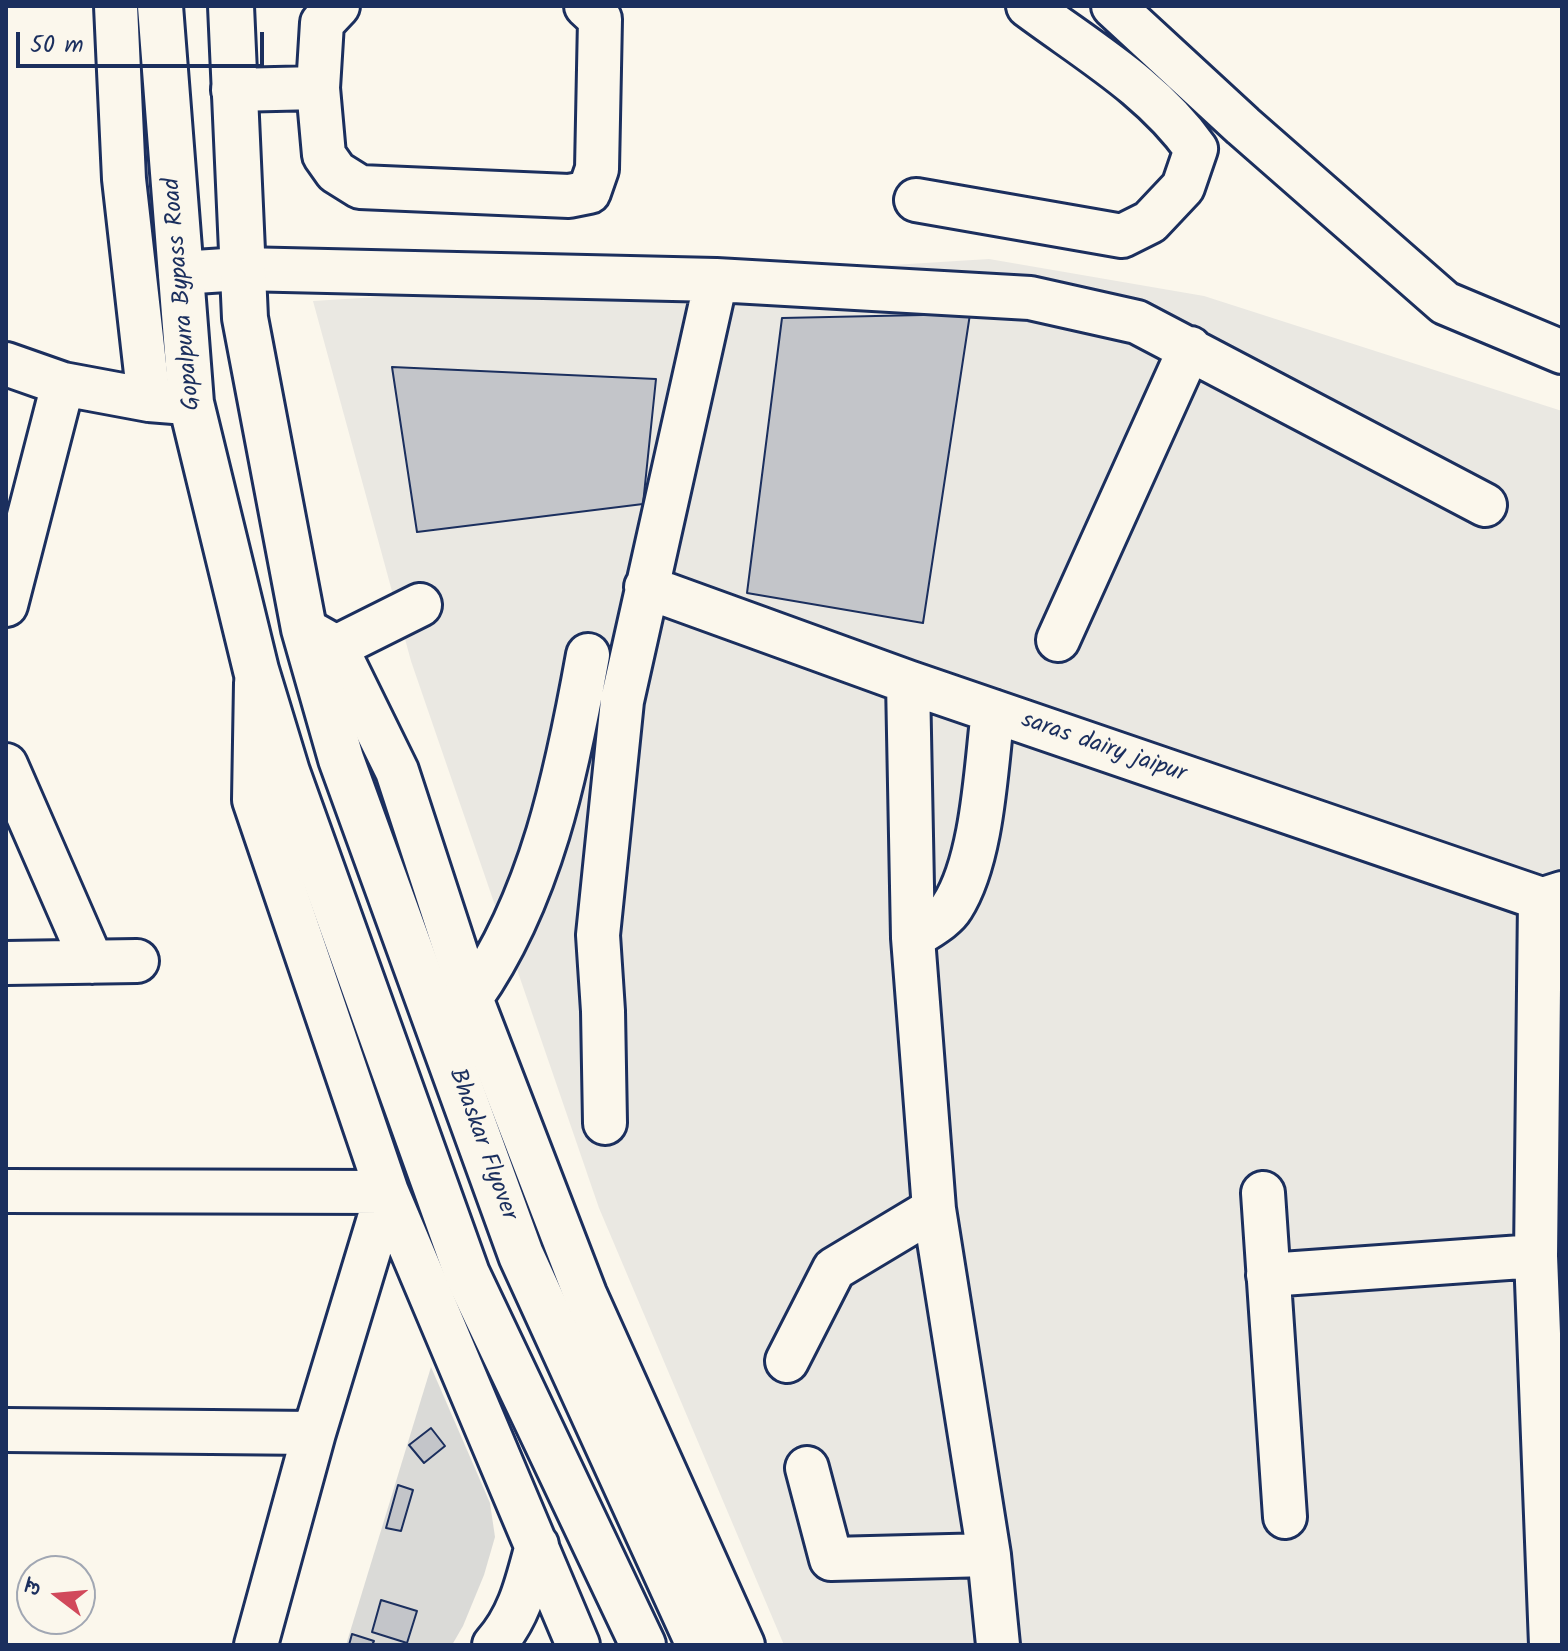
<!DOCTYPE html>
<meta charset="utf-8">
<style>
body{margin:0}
#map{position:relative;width:1568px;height:1651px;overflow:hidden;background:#fbf7ec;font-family:Kalam,"Playpen Sans Deva",sans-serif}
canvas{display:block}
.frame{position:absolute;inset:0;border:8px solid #1b2f5e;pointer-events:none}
.north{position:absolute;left:16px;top:1555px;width:80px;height:80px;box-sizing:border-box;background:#fbf7ec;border:2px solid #a1a7b3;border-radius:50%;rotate:286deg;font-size:22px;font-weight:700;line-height:32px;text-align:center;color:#1b2f5e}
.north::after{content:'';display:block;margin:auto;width:28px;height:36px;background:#d1495b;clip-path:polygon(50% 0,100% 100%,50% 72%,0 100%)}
.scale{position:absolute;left:16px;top:32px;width:248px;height:36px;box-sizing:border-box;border:4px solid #1b2f5e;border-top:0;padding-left:10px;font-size:24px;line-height:28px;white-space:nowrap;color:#1b2f5e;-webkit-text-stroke:6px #fbf7ec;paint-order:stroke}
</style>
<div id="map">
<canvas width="1568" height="1651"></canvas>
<div class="frame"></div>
<div class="north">उ</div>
<div class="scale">50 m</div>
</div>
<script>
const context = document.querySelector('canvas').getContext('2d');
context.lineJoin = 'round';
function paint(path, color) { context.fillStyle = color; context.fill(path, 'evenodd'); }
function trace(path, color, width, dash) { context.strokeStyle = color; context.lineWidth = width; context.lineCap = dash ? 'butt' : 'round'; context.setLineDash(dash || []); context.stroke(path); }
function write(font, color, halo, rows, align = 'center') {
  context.font = font + ' Kalam,sans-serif'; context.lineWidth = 8; context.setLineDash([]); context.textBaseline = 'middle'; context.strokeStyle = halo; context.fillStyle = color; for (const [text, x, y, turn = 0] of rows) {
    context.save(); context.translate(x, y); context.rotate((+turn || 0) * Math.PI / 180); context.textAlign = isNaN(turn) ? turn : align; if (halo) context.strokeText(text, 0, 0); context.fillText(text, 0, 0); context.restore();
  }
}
const built = new Path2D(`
 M989 259 1204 296 1562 411V1645H784L599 1208 411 661 313 301Z`);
const green = new Path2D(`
 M431 1367 490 1503 495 1537 484 1575 463 1626 452 1645H346Z`);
const building = new Path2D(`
 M970 314 923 623 747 593 782 318Z
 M392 367 656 379 643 504 417 532Z
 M431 1428 445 1446 424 1463 409 1445Z
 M398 1485 413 1490 401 1531 386 1528Z
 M381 1600 417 1611 407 1643 372 1632Z
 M352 1634 374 1641 372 1645H349Z`);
const minor = new Path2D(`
 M116 6 124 179 149 400
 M338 6 322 23 318 88 324 155 336 172 360 187 569 196 589 192 597 169 600 19 586 6
 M1113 6 1243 126 1445 303 1562 352
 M233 90 318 88
 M916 200 1122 236 1150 222 1183 187 1196 149C1153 88 1087 50 1028 6
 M180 273 241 269 716 280
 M6 364 63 384 6 605
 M63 384 149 400 174 402
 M646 587 908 682 1562 906
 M304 629 336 647 397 771 471 998 585 1294 743 1645
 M1058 640 1190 348
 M336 647 420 605
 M908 682 913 938 934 1209 989 1555 998 1645
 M256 683 254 800 387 1192 578 1645
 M6 765 92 962
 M913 938C925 929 945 919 952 907 983 859 986 767 993 711
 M6 963 137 961
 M471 998C541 899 567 772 588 655
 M605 1123 603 1011 598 935 622 701 716 280 1030 298 1137 322 1485 505
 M6 1191 387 1192 314 1433 256 1645
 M1263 1193 1285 1517
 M1268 1275 1536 1256
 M787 1361 834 1269 934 1209
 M6 1430 314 1433
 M807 1468 831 1559 989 1555
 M494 1645C520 1616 527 1582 537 1545
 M1551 1645 1536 1256 1540 900 1562 893`);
const major = new Path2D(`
 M160 6 191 403 256 670 287 772 467 1274 643 1645
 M231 6 245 318 304 629 341 759 521 1255 699 1645`);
const streetNames = [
 ["Gopalpura Bypass Road",184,294,-95],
 ["saras dairy jaipur",1103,749,19],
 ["Bhaskar Flyover",481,1145,70]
];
paint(built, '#eae8e2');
paint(green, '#dadad7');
paint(building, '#c3c5c9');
trace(building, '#1b2f5e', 2);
trace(minor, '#1b2f5e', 48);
trace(major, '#1b2f5e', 50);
trace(minor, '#fbf7ec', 42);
trace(major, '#fbf7ec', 44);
write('24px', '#1b2f5e', '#fbf7ec', streetNames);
</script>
